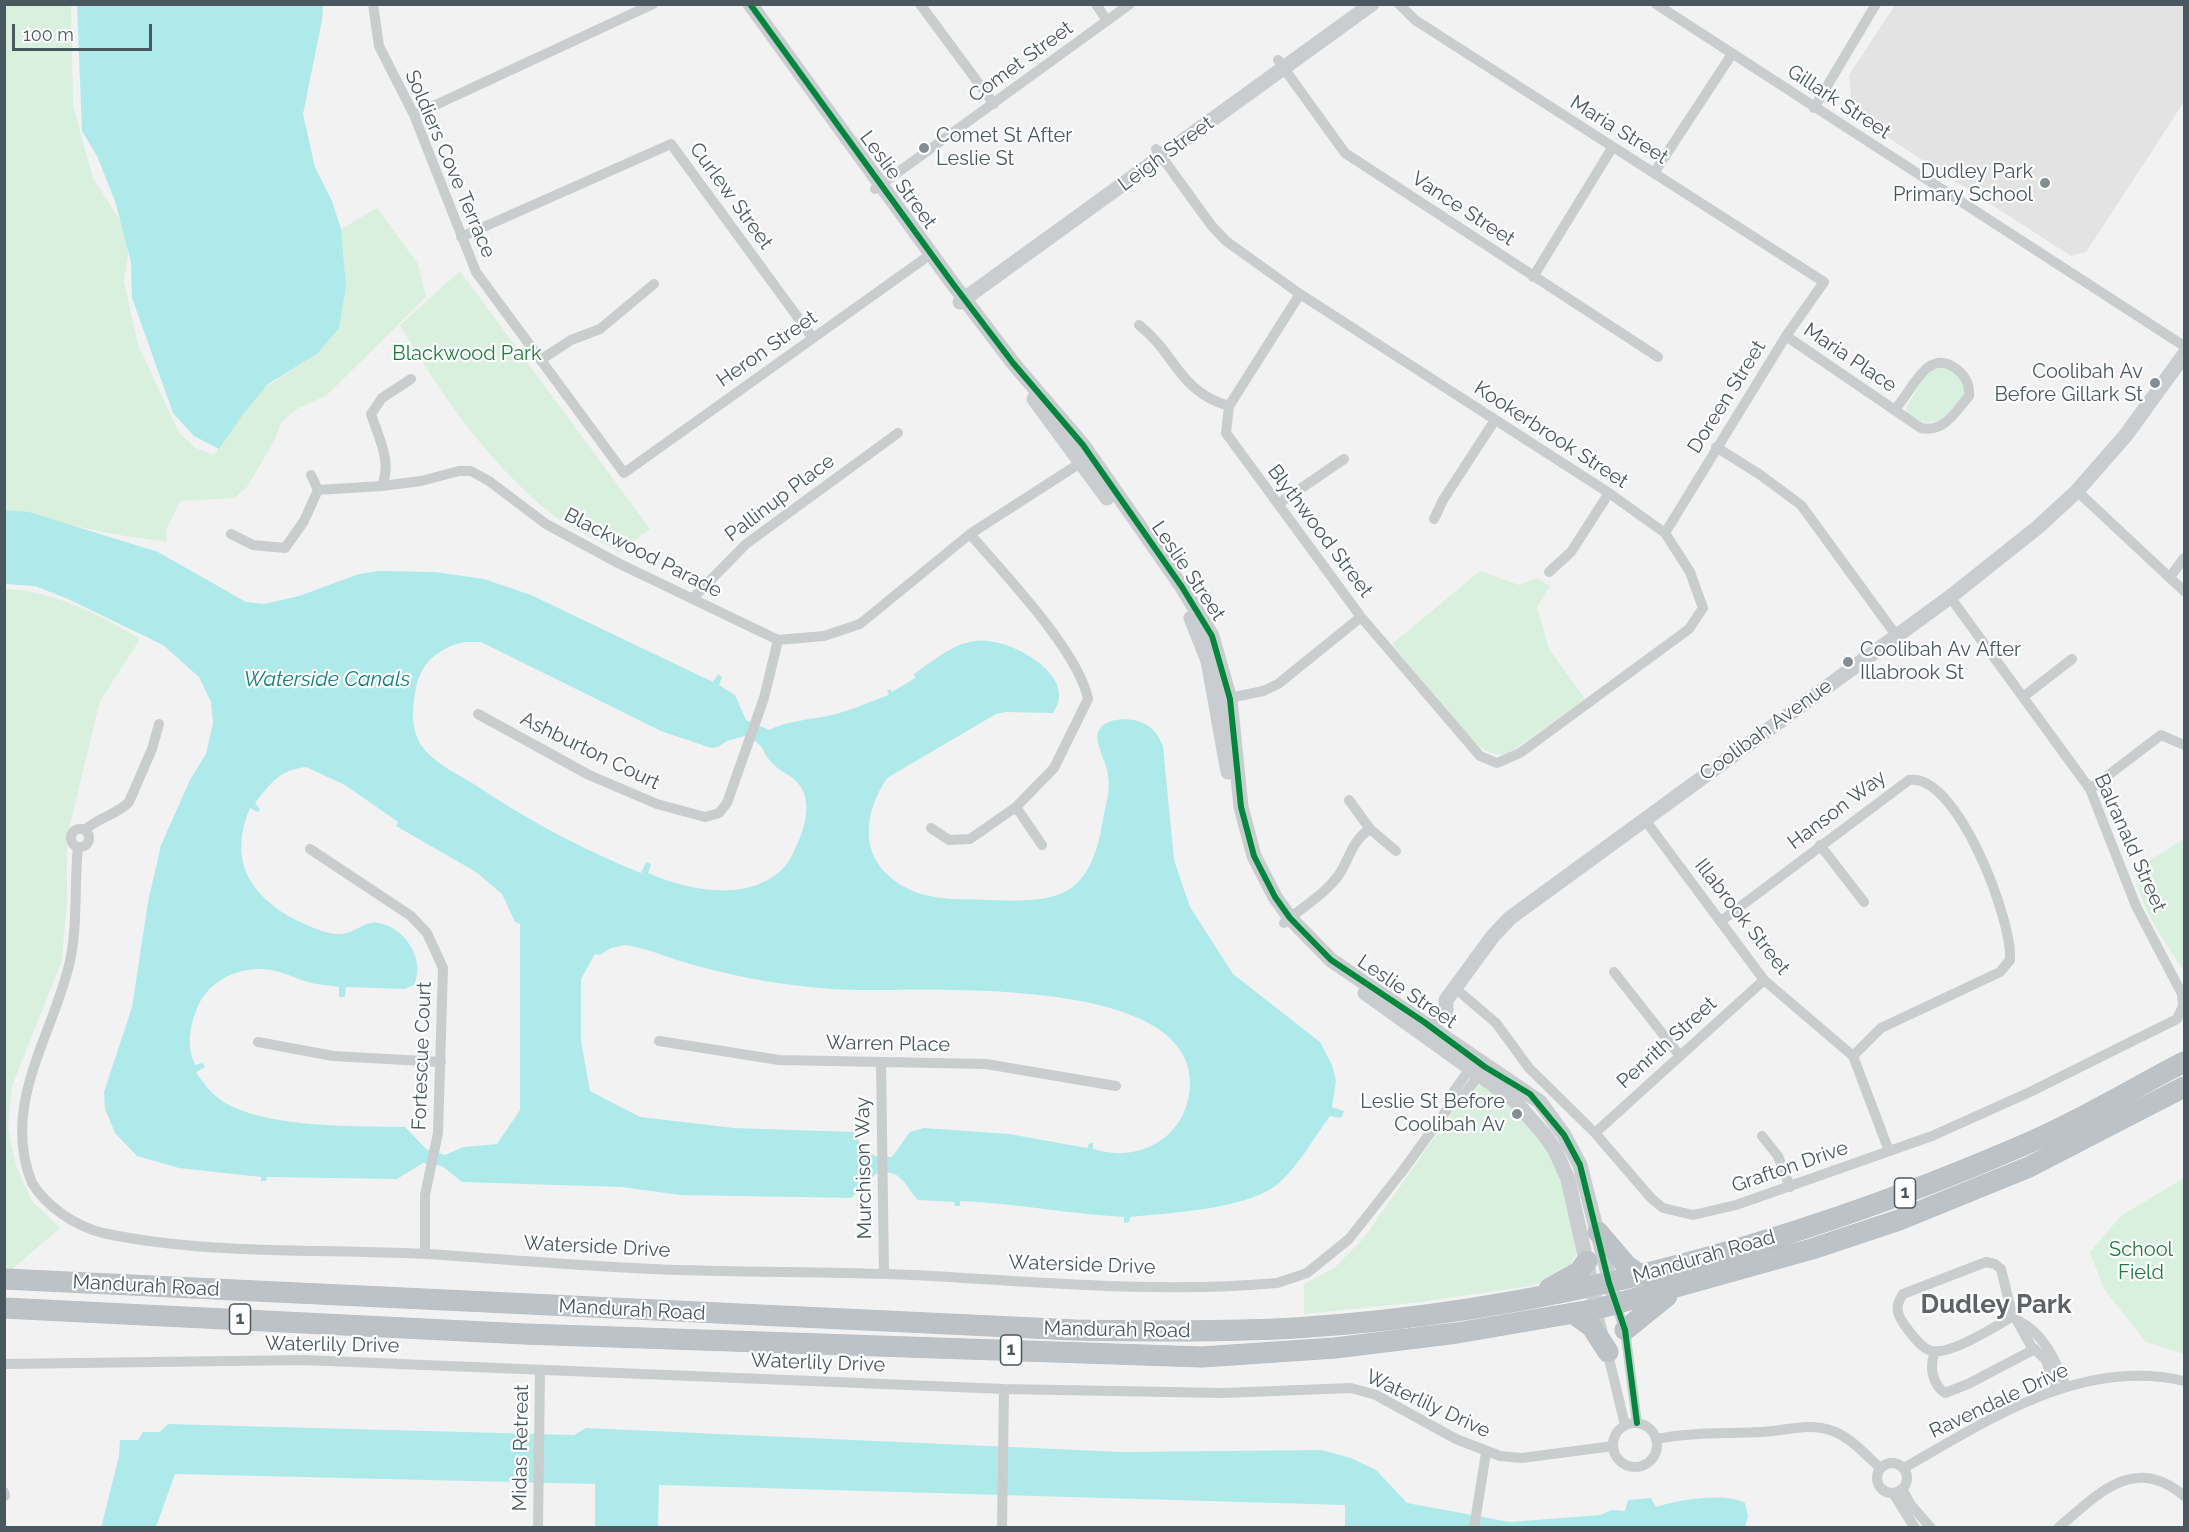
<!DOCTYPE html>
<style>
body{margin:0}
#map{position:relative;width:2189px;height:1532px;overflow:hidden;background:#f2f2f2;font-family:Raleway,sans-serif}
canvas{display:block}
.frame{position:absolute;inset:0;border:6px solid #49585e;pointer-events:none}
.scale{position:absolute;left:12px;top:24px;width:140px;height:27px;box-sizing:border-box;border:3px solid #49585e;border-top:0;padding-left:8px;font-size:18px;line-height:21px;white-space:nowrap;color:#49585e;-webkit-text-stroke:4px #fff;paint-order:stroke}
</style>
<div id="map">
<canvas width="2189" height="1532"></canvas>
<div class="frame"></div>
<div class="scale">100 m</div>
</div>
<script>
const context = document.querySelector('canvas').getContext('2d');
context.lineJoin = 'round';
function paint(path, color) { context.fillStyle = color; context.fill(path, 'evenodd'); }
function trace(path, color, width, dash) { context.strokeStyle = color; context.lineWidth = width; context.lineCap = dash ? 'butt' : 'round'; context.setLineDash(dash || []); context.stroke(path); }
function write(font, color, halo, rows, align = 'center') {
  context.font = font + ' Raleway,sans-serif'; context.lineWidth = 4.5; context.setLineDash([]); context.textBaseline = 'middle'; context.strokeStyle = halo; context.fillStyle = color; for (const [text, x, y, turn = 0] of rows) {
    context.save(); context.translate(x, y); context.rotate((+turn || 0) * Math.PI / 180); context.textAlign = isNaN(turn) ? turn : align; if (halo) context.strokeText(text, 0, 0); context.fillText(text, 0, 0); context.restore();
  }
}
const education = new Path2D(`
 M2181 4 2184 7V102L2086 252 2071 256 1853 115 1849 75 1895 5Z`);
const green = new Path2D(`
 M4 5H71L73 106 93 178 131 237 124 281 138 345 179 433 196 448 214 455 258 392 317 354 332 336 345 275 341 229 377 208 418 264 426 297 326 396 300 407 282 421 273 443 247 487 234 498 180 501 166 530 167 542 113 534 5 511Z
 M460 271 650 529 620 552C597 539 568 528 548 511 487 461 439 392 400 325Z
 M1935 368H1947L1962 379 1965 394 1941 420 1925 423 1907 413 1906 408 1923 379Z
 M1480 571 1519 585 1536 578 1550 586 1537 607 1549 649 1585 699 1508 754C1492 756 1484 751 1472 740L1392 644Z
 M5 589C51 590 101 615 140 639L100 701 67 837V900L62 960 12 1086 8 1128 16 1166 32 1201 60 1228 10 1271H5Z
 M2184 839V971C2168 945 2132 899 2137 868Z
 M1478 1084C1492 1089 1501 1098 1512 1107 1562 1147 1564 1192 1578 1251L1567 1270 1557 1278 1530 1286 1420 1302 1304 1314V1284L1334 1268 1363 1239 1451 1114Z
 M2184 1178V1354L2146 1342 2104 1289 2090 1252 2121 1216Z`);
const water = new Path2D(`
 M77 5H323L322 20 303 114 315 167 332 201 341 229 346 286 339 328 317 354 268 384 243 414 219 449 194 436 173 413 132 298 131 262 115 201 97 156 82 131Z
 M4 510 29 512 158 552 246 602 264 604 299 596 359 574 380 571 435 572 484 579 531 595 713 682 718 674 722 677 719 685 735 695 746 720 769 730C787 721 807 720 827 716 848 712 868 702 889 695L887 691 890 689 892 692 915 678 914 674C933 661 952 644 975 641 1007 636 1081 675 1053 713L1006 712 996 714 887 778C867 808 858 849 889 876 919 903 954 898 992 900 1063 903 1090 895 1103 820 1105 806 1111 790 1108 775 1107 764 1094 741 1098 732 1105 716 1134 717 1147 725 1155 730 1159 737 1163 746L1174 860 1190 907 1233 974 1320 1042 1332 1065 1336 1080 1332 1107 1344 1111 1341 1118 1330 1116C1314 1137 1300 1164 1280 1182 1252 1209 1169 1213 1130 1217L1129 1222 1124 1223V1217C1069 1214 1016 1203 960 1201V1206H955L954 1202 918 1200C902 1183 904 1171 878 1172L851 1198 680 1195 622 1187 462 1182 442 1166 423 1163 397 1179 267 1177 266 1181H261V1177L179 1168 137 1156 115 1133 105 1109 104 1092 132 1007 148 902 161 845 190 780 206 754 213 723 211 702 199 677 163 645 68 599 35 586 5 584ZM465 642H481L661 731 711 748 718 747 727 741 745 736C770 748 758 749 773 764 783 774 796 776 803 791 810 807 805 825 799 840 795 848 792 858 786 865 752 904 690 891 648 873L651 864 646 862 641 873C584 850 531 822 480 788 462 776 438 766 424 749 410 731 412 709 416 688 421 662 440 647 465 642ZM306 767 345 785 398 822 396 826 476 872 502 894 515 922 520 924V1110L497 1144 463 1147 445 1155 426 1149 405 1127C354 1126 274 1128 229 1105 215 1098 205 1086 196 1072L205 1067 203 1063 195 1065C187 1047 189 1029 196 1011 207 979 244 963 276 971 288 974 299 980 311 983 320 985 330 985 339 987V997H345L346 987 405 989 414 985C426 960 405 927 378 923 365 920 353 935 339 934 325 934 309 926 296 920 249 895 228 860 250 808L258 812 260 809 255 803C272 782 278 771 306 767ZM625 945C648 948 668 958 690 964 720 972 753 980 784 984 809 987 835 990 861 990 933 991 1195 975 1190 1086 1187 1137 1140 1164 1093 1149V1143H1090L1087 1148 1009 1134 924 1128 910 1132 892 1157C868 1158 865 1151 853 1132L734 1128 640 1117 590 1091 581 1041V979L595 954 600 955 611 948Z
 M168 1424 574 1435 586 1428 1122 1452 1322 1450 1351 1458 1376 1470 1407 1503 1510 1522 1600 1515 1612 1510 1625 1511 1628 1500 1651 1498 1656 1507C1677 1500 1726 1492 1745 1503L1748 1516 1745 1528H1345V1505L659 1485 658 1527 595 1528V1484L175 1474 156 1527 101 1528 119 1456 120 1440H138L143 1432H160Z`);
const street = new Path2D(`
 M373 4 379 46 414 115 476 272 624 473 931 254
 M920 4 994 104
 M1096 4 1107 21
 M1399 4 1415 20 1824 282 1786 336 1665 533
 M1656 4 2184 346
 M1278 60 1345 153 1658 357
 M1814 108 1876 4
 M414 115 653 4
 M1156 149 1211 225 1226 241 1300 294 1609 493 1665 533 1690 572 1703 608 1689 629 1520 753 1497 763 1480 756 1361 617 1226 433 1229 406 1300 294
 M1654 173 1732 54
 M875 189 1130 4
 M461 237 671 144 813 338
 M1533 277 1612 148
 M1139 325C1176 354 1179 392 1229 406
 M1786 336 1921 428C1944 433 1956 411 1969 396 1970 383 1965 375 1955 368 1926 347 1911 394 1894 410
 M542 359 571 340 600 329 654 284
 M1716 447 1759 474 1801 505 1896 635
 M311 475 318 490
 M382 486C392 461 379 439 371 414L382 398 411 379
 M2077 491 2184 591
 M1278 504 1344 459
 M1434 519 1443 500 1495 420
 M231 534 253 545 285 548 304 521 318 490 382 486 421 481 459 471H471L489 481 546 524 618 563 778 640 824 636 860 624 970 534 1085 460
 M1549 572 1571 552 1609 493
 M2170 577 2184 558
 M692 599 746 544 898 433
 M2023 697 2072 659
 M1225 699 1263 691 1278 684 1361 617
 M478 714 589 775 657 804 705 817 719 813 727 803 764 698 778 640
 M2090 789 2161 735 2184 745
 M1349 800 1370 829 1396 851
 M1016 807 1042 845
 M1645 820 1764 980 1853 1056 1889 1151
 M931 828 949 840 970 839 1016 807 1054 768 1088 699C1078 650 1004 574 970 534
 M71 838a9 9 0 1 1 18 0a9 9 0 1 1-18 0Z
 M85 830C98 817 117 815 129 802L152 749 159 724
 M1820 845 1864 902
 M78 847C74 885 78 923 70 961 54 1034 0 1104 32 1183 47 1207 75 1226 103 1233 209 1256 333 1248 442 1255 512 1260 582 1266 653 1269 739 1273 826 1271 912 1275 1033 1281 1155 1294 1277 1283L1307 1273 1349 1239 1401 1173 1449 1107 1454 1091 1474 1063
 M310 849 411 916 427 933 443 968 438 1133 425 1195V1254
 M1721 921 1909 780C1957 772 2013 921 2010 960L2000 972 1881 1028 1853 1056
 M1284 923C1302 907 1324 895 1338 876 1350 859 1351 841 1370 829
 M1614 972 1680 1056
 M1455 988 1496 1023 1529 1068 1595 1133 1651 1198 1663 1208 1693 1215 1736 1205 1932 1136 2030 1092 2177 1019 2183 1006 2182 994 2136 906 2090 789 1950 597
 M659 1041 779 1060 986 1064 1116 1086
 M258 1042 333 1056 441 1062
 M881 1062 884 1274
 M1449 1107 1462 1097 1483 1070
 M1595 1133 1764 980
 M1762 1136 1778 1156 1790 1187
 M1616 1305 1625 1330 1637 1423
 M1597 1309 1625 1425
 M2015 1315C1997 1325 1948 1358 1929 1350 1920 1346 1912 1335 1906 1327 1897 1315 1894 1307 1903 1294L1986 1262 1995 1264 2001 1269 2011 1310 2031 1346 2046 1360 2055 1390
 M2019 1321C2045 1335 2055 1360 2066 1386
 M1935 1352C1929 1366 1932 1384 1945 1393L1968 1384 2035 1349
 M4 1364 304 1360 1004 1389 1223 1393 1351 1388 1376 1395 1456 1439 1500 1456 1522 1458 1613 1446
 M1613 1445a22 22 0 1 1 44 0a22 22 0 1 1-44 0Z
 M1656 1439C1691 1432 1725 1434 1761 1432 1786 1431 1808 1422 1833 1431 1851 1438 1866 1455 1880 1468
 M1877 1478a15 15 0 1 1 30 0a15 15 0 1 1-30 0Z
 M1904 1468C1990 1419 2082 1357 2184 1381
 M1902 1489 1911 1505 1931 1528
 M4 1492 5 1496
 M1893 1493 1915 1528
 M538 1528 540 1370
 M1002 1528 1004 1389
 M1474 1528 1486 1453
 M2058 1528C2097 1495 2134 1453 2184 1496`);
const secondary = new Path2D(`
 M750 4 953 284 1013 363 1083 445 1182 587 1212 636 1230 699 1241 807 1254 856 1275 897 1290 918 1331 960 1540 1102 1564 1135 1580 1165 1616 1305
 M960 302 1372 4
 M1034 399 1107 498
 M1191 618 1208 661 1228 772
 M1365 993 1513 1099 1544 1134 1555 1150 1568 1179 1597 1309
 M1428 1035 1446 1010V1000L1493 936 1510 918 1950 597 2038 527 2077 491 2126 435 2184 355`);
const highway = new Path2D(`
 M1598 1232 1627 1266 1640 1275
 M4 1279 1075 1330C1148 1331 1222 1332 1295 1328 1545 1312 1790 1246 2019 1147 2076 1123 2130 1090 2184 1062
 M1549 1289 1579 1272 1587 1261
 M4 1308 525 1334 1202 1357 1335 1348 1457 1333 1597 1309 1812 1249 1899 1220 2029 1167 2184 1087
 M1574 1314 1592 1327 1608 1352
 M1625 1330 1667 1296`);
const cycleway = new Path2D(`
 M750 4 953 284 1013 363 1083 445 1182 587 1212 636 1230 699 1241 807 1254 856 1275 897 1290 918 1331 960 1424 1022 1485 1067 1530 1094 1564 1135 1580 1165 1609 1283 1625 1330 1637 1423`);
const markers = [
 [924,148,6,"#848e92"],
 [2045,183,6,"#848e92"],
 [2155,383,6,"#848e92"],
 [1848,662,6,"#848e92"],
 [1517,1114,6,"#848e92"]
];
const shields = [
 [1905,1193,21],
 [240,1319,21],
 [1011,1350,21]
];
const shieldNames = [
 ["1",1905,1193],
 ["1",240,1319],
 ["1",1011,1350]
];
const streetNames = [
 ["Comet Street",1021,62,-36],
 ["Gillark Street",1839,102,33],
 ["Maria Street",1619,130,32],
 ["Leigh Street",1166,154,-36],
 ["Soldiers Cove Terrace",450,164,67],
 ["Leslie Street",898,180,54],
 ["Curlew Street",731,196,54],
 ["Vance Street",1463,209,33],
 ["Heron Street",767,349,-35],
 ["Maria Place",1850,358,34],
 ["Doreen Street",1727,397,-58],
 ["Kookerbrook Street",1551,435,33],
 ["Pallinup Place",780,498,-37],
 ["Blythwood Street",1320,531,53],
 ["Blackwood Parade",643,553,27],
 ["Leslie Street",1188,571,56],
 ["Coolibah Avenue",1766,730,-36],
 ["Ashburton Court",590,751,26],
 ["Hanson Way",1837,810,-37],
 ["Balranald Street",2130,843,66],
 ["Illabrook Street",1742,917,52],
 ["Leslie Street",1407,992,34],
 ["Penrith Street",1667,1043,-42],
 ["Warren Place",888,1044,1],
 ["Fortescue Court",422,1056,-88],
 ["Grafton Drive",1790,1167,-19],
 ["Murchison Way",864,1168,-91],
 ["Waterside Drive",597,1247,3],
 ["Mandurah Road",1704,1257,-16],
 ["Waterside Drive",1082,1265,2],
 ["Mandurah Road",146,1286,3],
 ["Mandurah Road",632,1310,3],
 ["Mandurah Road",1117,1330,1],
 ["Waterlily Drive",332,1345,1],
 ["Waterlily Drive",818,1363,2],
 ["Ravendale Drive",1999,1401,-25],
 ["Waterlily Drive",1428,1404,25],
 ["Midas Retreat",521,1448,-89]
];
const poiNames = [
 ["Comet St After",936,136,"left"],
 ["Leslie St",936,159,"left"],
 ["Dudley Park",2033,172],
 ["Primary School",2033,195],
 ["Coolibah Av",2143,372],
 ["Before Gillark St",2143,395],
 ["Coolibah Av After",1860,650,"left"],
 ["Illabrook St",1860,673,"left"],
 ["Leslie St Before",1505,1102],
 ["Coolibah Av",1505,1125]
];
const parkNames = [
 ["Blackwood Park",467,354],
 ["School",2141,1250],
 ["Field",2141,1273]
];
const waterNames = [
 ["Waterside Canals",327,680]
];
const districtNames = [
 ["Dudley Park",1996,1305]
];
paint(education, '#e4e3e4');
paint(green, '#d8f0dd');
paint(water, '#afeaeb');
trace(highway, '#b7bdc0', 21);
trace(street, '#c9cdce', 10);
trace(secondary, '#cacdcf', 15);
trace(highway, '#bcc2c5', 20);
trace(cycleway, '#00873e', 6);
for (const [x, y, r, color] of markers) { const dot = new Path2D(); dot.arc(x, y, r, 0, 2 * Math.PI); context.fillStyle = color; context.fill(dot); trace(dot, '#fff', 2); }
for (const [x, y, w] of shields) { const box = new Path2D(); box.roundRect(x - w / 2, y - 15, w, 30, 4.5); context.fillStyle = '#fff'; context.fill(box); trace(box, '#49585e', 1.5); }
write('bold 18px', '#49585e', null, shieldNames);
write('20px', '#49585e', '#fff', streetNames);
write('20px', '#49585e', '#fff', poiNames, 'right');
write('20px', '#1c7d3b', '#fff', parkNames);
write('italic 21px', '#127e82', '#fff', waterNames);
write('bold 26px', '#5e6365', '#fff', districtNames);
</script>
